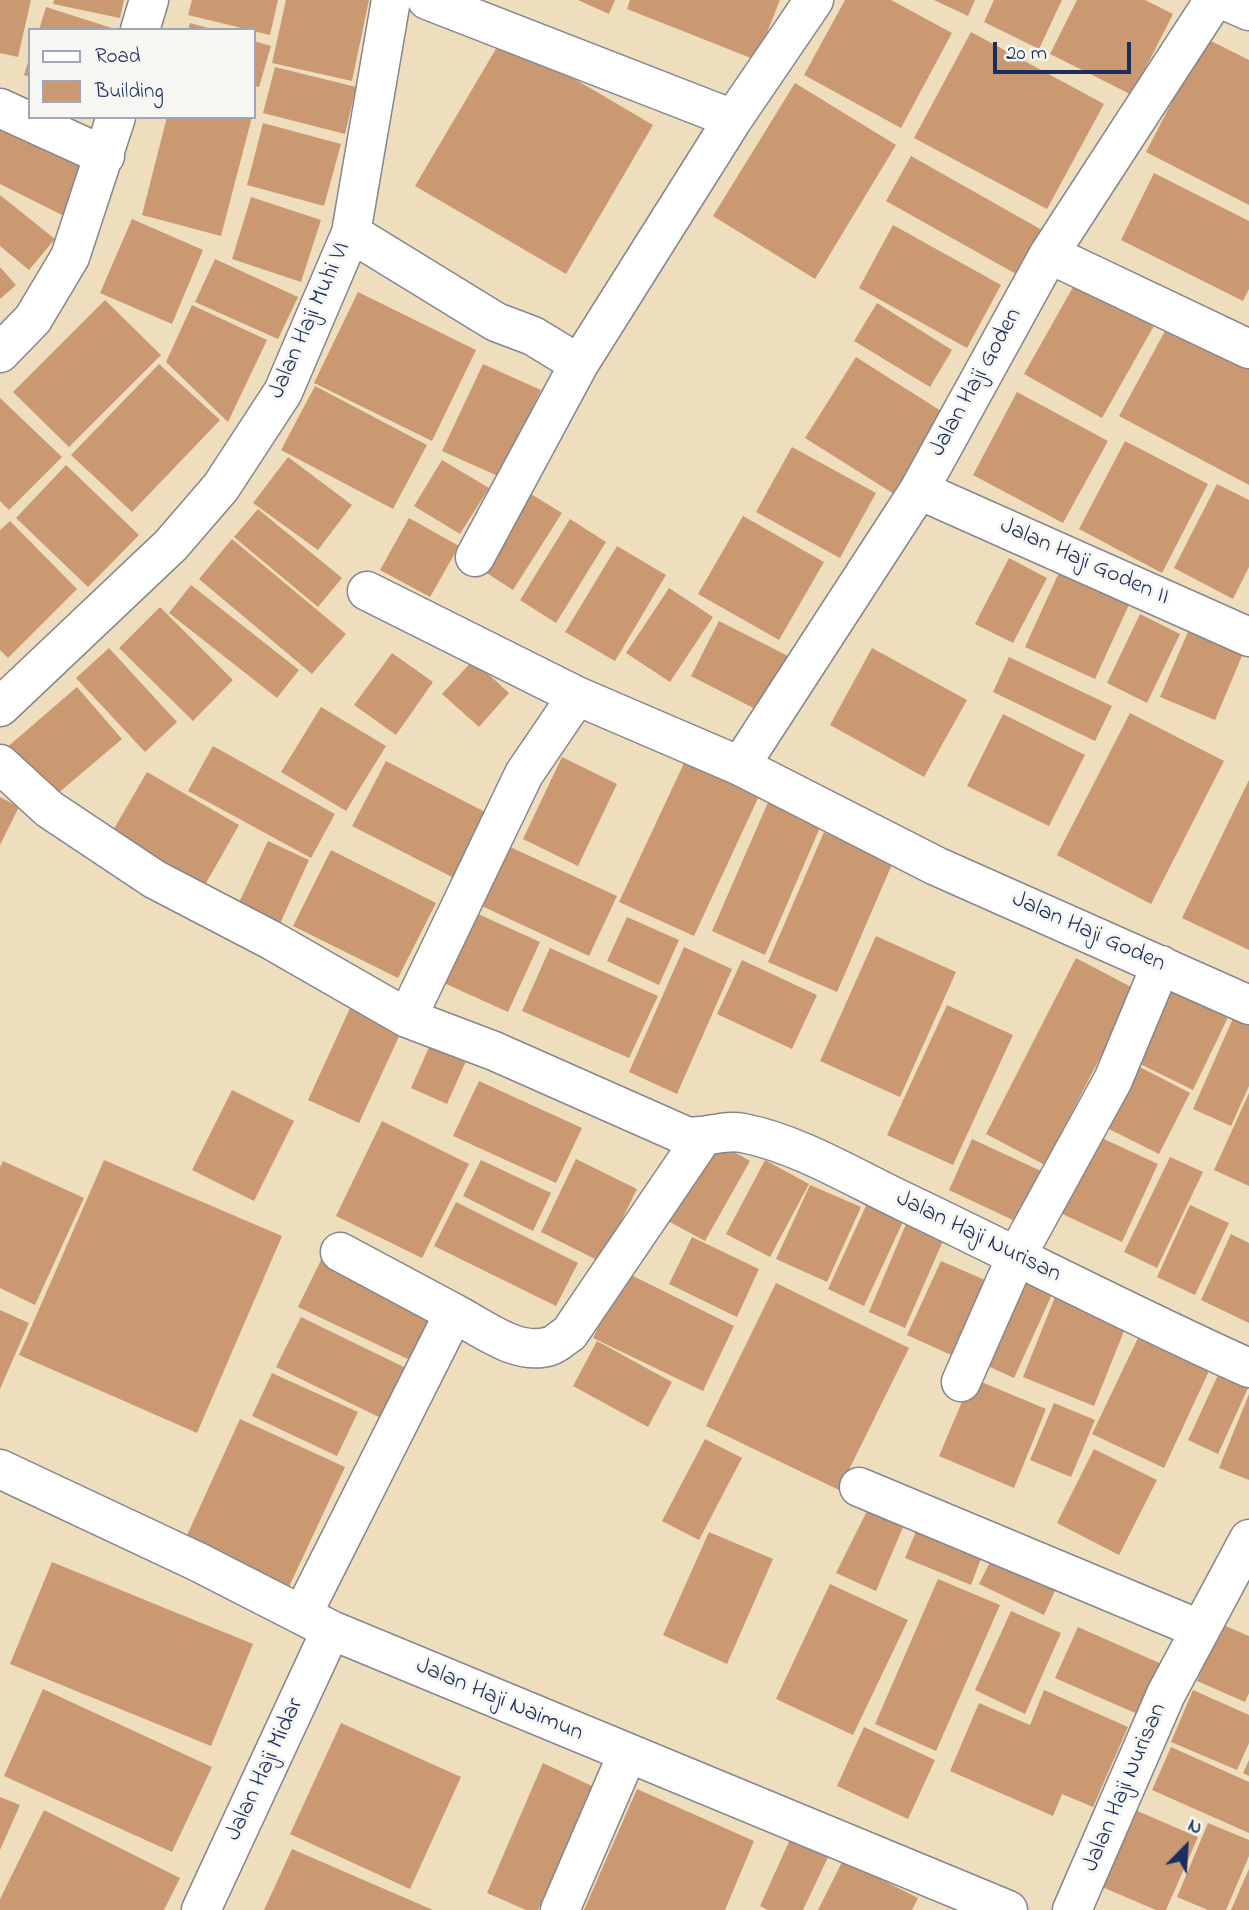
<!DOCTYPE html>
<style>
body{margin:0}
#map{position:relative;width:1249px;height:1910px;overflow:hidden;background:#efdebe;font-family:"Indie Flower",sans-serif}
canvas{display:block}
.legend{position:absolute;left:28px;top:28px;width:228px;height:91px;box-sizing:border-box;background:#f6f6f2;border:2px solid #9ea6b7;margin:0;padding:9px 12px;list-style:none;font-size:21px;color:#1b2f5e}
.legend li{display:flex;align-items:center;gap:14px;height:35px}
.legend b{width:35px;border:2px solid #9ea6b7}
.north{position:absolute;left:1151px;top:1812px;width:70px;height:70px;-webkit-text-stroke:5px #f6f6f2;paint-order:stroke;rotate:24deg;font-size:19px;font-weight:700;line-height:28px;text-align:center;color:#1b2f5e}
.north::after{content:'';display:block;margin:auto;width:24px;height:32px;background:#1b2f5e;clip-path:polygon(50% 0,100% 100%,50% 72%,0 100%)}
.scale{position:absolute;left:993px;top:42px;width:138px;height:32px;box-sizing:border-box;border:4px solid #1b2f5e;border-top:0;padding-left:9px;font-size:21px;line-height:24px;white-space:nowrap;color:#1b2f5e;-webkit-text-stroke:5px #f6f6f2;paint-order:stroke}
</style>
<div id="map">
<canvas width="1249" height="1910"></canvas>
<ul class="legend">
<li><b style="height:9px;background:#fff"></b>Road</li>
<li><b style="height:19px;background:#ca9971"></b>Building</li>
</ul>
<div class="north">N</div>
<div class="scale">20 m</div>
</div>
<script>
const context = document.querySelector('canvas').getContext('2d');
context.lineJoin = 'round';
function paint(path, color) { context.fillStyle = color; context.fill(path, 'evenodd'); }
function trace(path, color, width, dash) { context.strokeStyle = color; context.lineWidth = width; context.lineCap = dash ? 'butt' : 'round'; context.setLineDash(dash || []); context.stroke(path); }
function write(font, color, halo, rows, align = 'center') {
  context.font = font + ' "Indie Flower",sans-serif'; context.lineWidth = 6; context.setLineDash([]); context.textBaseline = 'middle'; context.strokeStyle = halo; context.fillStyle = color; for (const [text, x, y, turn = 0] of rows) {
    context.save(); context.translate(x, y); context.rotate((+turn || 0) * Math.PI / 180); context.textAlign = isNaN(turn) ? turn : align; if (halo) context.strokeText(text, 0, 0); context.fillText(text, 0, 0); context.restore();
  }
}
const building = new Path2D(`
 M0 0H31L18 57 0 53Z
 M54 0H124L120 18 53 4Z
 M192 0H278L270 35 188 15Z
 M286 0H369L352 81 272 63Z
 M578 0H615L609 14Z
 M630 0H780L756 60 627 9Z
 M845 0H891L952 33 901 128 804 75Z
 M934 0H975L968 16Z
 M994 0H1062L1039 49 984 22Z
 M1077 0H1145L1173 14 1132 95 1050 54Z
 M46 7 115 29V30H39Z
 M190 23 212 29V30H188Z
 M971 32 1104 104 1047 209 914 138Z
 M503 37 653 125 566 274 415 186Z
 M1205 38 1249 60V205L1146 152Z
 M254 41 271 46 259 87 254 86Z
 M29 59H30V77L24 75Z
 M275 67 356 87 345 134 263 113Z
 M795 83 896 145 815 279 713 216Z
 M167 117H252L221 236 142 215Z
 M0 118 96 166 70 219 0 184Z
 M263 123 341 144 324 206 247 185Z
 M911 156 1042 230 1016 274 886 201Z
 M1154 173 1249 221V289L1243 301 1121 240Z
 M0 195 55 239 29 270 0 246Z
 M251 197 321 220 301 282 232 259Z
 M132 219 203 250 172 324 100 293Z
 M893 225 1001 285 967 348 859 288Z
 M215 259 298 297 278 339 195 302Z
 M0 267 16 285 0 299Z
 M1077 280 1155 324 1102 418 1024 374Z
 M358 292 476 350 432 441 314 383Z
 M105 300 161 355 69 447 13 392Z
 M877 303 952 350 930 387 854 341Z
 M192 305 267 340 228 422 166 362Z
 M1172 318 1249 359V485L1119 416Z
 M856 357 952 418 902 499 805 438Z
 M159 364 220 420 132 512 71 455Z
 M483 364 541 390 500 477 442 451Z
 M315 386 427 445 393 509 281 450Z
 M1017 392 1108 441 1063 523 973 475Z
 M0 398 62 457 9 510 0 501Z
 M1125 441 1208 484 1162 573 1079 529Z
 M792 447 876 493 840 558 756 512Z
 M288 457 352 505 318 550 253 503Z
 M442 460 489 488 460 534 414 506Z
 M66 465 139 535 88 587 16 518Z
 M1217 484 1249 500V567L1233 599 1174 568Z
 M531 494 562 513 513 590 482 570Z
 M258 509 342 578 318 607 234 537Z
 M743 516 824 562 779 640 698 594Z
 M409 518 459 546 430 597 380 570Z
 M570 519 606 542 556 623 520 600Z
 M10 521 77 589 8 658 0 650V530Z
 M232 539 346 634 312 674 199 579Z
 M617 546 666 575 615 661 565 632Z
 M1009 558 1047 578 1013 643 975 624Z
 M1062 566 1132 598 1095 679 1025 647Z
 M191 585 299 670 277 698 169 613Z
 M669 588 713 617 670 682 626 653Z
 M160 607 233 680 193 721 119 648Z
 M1140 614 1180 634 1147 703 1107 683Z
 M719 621 794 659 765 714 691 676Z
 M1190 627 1244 651 1215 720 1160 697Z
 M109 648 177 722 145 752 76 678Z
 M872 648 967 700 924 777 830 725Z
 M392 653 433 682 396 735 354 705Z
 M1009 657 1112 706 1095 741 993 692Z
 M473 660 509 693 479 727 442 694Z
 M77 687 122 739 49 801 5 749Z
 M321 707 386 746 346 811 281 772Z
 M1130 713 1224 761 1151 904 1057 855Z
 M1003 714 1085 755 1049 826 967 786Z
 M213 746 335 814 311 858 188 791Z
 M562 757 617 784 578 866 523 839Z
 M386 761 487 813 454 878 352 826Z
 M685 761 759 796 694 936 619 902Z
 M147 772 239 825 201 892 108 839Z
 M1249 780V950L1182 918Z
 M0 797 19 807 0 845Z
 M769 800 822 823 765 955 712 931Z
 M824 832 893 862 837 992 768 962Z
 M268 841 309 860 277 930 235 911Z
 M497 841 617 896 589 956 469 900Z
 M331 850 436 903 398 978 293 926Z
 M467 909 540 942 508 1012 435 979Z
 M627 917 679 940 659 985 607 961Z
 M876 936 956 972 900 1097 820 1061Z
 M684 947 732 969 677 1094 629 1072Z
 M550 948 658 996 629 1058 522 1011Z
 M1076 958 1135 989 1045 1165 986 1134Z
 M742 960 817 995 792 1049 717 1014Z
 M1172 978 1233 1007 1193 1090 1132 1060Z
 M947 1005 1013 1035 953 1165 887 1135Z
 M351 1006 402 1030 359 1123 308 1100Z
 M1238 1007 1249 1012V1086L1231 1126 1193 1109Z
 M434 1036 470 1052 447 1104 411 1088Z
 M1138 1066 1190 1093 1159 1154 1107 1128Z
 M479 1081 582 1128 556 1183 453 1136Z
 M232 1090 294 1121 254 1201 192 1170Z
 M1249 1093V1186L1214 1170Z
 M382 1121 469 1164 422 1258 336 1216Z
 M1091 1133 1158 1164 1122 1242 1056 1211Z
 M972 1139 1041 1171 1017 1222 949 1190Z
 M713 1140 750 1161 705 1241 668 1221Z
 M1170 1157 1203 1172 1157 1268 1124 1252Z
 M576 1159 637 1189 601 1262 541 1232Z
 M104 1160 282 1236 197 1433 19 1355Z
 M481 1160 551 1193 533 1231 463 1196Z
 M765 1160 809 1184 770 1257 726 1234Z
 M3 1161 84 1198 35 1305 0 1288V1167Z
 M810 1185 861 1207 827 1282 776 1259Z
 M870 1197 907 1213 864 1306 828 1289Z
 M456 1202 578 1263 556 1306 434 1246Z
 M1190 1205 1229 1223 1195 1295 1157 1277Z
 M909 1217 946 1234 905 1328 869 1312Z
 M1231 1234 1249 1243V1323L1201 1300Z
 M692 1237 759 1269 737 1317 669 1284Z
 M323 1256 436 1310 412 1361 298 1307Z
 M941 1261 985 1280 951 1355 907 1335Z
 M625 1272 734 1326 703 1391 593 1338Z
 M1019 1274 1054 1290 1014 1378 979 1362Z
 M776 1283 909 1348 839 1490 706 1426Z
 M1055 1297 1126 1326 1094 1406 1023 1377Z
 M0 1310 29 1323 0 1389Z
 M301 1317 408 1369 383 1419 276 1367Z
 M1138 1338 1209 1371 1164 1468 1092 1434Z
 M597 1341 672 1382 648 1427 573 1386Z
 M272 1373 358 1412 337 1456 252 1416Z
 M1218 1375 1248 1388 1218 1454 1188 1440Z
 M972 1378 1046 1409 1014 1488 939 1456Z
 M1249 1394V1480L1219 1468Z
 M1054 1403 1095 1420 1071 1477 1030 1460Z
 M240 1419 345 1467 287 1591 183 1544Z
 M705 1439 742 1458 699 1540 662 1521Z
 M1094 1449 1157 1480 1119 1555 1057 1523Z
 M871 1503 906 1520 876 1591 836 1573Z
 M921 1519 985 1548 971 1585 905 1558Z
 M709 1532 773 1559 727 1664 663 1635Z
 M994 1554 1058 1584 1044 1615 979 1584Z
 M52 1562 253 1644 211 1746 10 1664Z
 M938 1579 1000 1605 936 1751 875 1724Z
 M830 1584 908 1620 853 1735 776 1699Z
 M1011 1611 1061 1633 1025 1714 975 1690Z
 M1221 1624 1249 1636V1693L1245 1702 1197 1681Z
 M1078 1627 1164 1665 1142 1716 1055 1678Z
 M43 1689 212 1767 172 1852 4 1776Z
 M1044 1690 1128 1727 1093 1807 1062 1794 1053 1816 950 1771 979 1703 1030 1725Z
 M1193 1690 1249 1715V1743L1237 1770 1171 1742Z
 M341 1723 461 1777 410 1889 290 1834Z
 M864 1727 935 1760 908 1819 837 1786Z
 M1171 1747 1249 1782V1833L1152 1790Z
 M1249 1760V1776L1243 1773Z
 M543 1763 592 1786 538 1910H526L487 1893Z
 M637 1789 754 1841 725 1910H584Z
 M0 1797 20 1805 0 1850Z
 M44 1810 180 1878 164 1910H0V1899Z
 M1135 1810 1198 1837 1166 1910H1156L1102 1887Z
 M1208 1823 1249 1840V1856L1226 1910H1208L1177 1897Z
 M792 1835 830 1853 803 1910H768L760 1906Z
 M292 1849 433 1910H264Z
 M843 1860 918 1898 912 1910H818Z
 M1249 1869V1910H1231Z`);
const minor = new Path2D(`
 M427 0 733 119
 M1224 0 1249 11
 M140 30 149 0
 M0 108 105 156
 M351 233 496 322 533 336 579 364
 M1049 254 1249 349
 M0 353 33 319 70 257 116 117
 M919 490 1249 637
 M475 557 579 364 733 119 814 0
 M367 591 577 696 740 766 936 866 1249 1005
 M0 707 171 545 221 487 283 392 351 233 391 0
 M0 764 49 809 154 879 271 940 407 1018 494 1051 686 1136C706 1139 723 1129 743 1133 799 1144 854 1178 905 1202 1020 1257 1133 1316 1249 1368
 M740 766 919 490 1049 254 1214 0
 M407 1018 524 774 577 696
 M340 1252 454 1313
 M961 1382 1017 1255 1113 1080 1161 965
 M0 1469 198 1562 331 1630 1008 1910
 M859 1487 1199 1629
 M302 1615 454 1313C481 1327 518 1357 550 1346 557 1344 563 1337 569 1334L702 1138
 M201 1910 331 1630
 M560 1910 627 1755
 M1072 1910 1166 1694 1249 1539`);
const streetNames = [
 ["Jalan Haji Muhi VI",311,321,-66],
 ["Jalan Haji Goden",977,383,-61],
 ["Jalan Haji Goden II",1084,563,24],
 ["Jalan Haji Goden",1088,933,24],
 ["Jalan Haji Nurisan",978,1238,26],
 ["Jalan Haji Naimun",499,1701,23],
 ["Jalan Haji Midar",266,1770,-65],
 ["Jalan Haji Nurisan",1126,1788,-67]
];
paint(building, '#ca9971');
trace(minor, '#85868e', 41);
trace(minor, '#fff', 38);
write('24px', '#1b2f5e', '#f6f6f2', streetNames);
</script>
